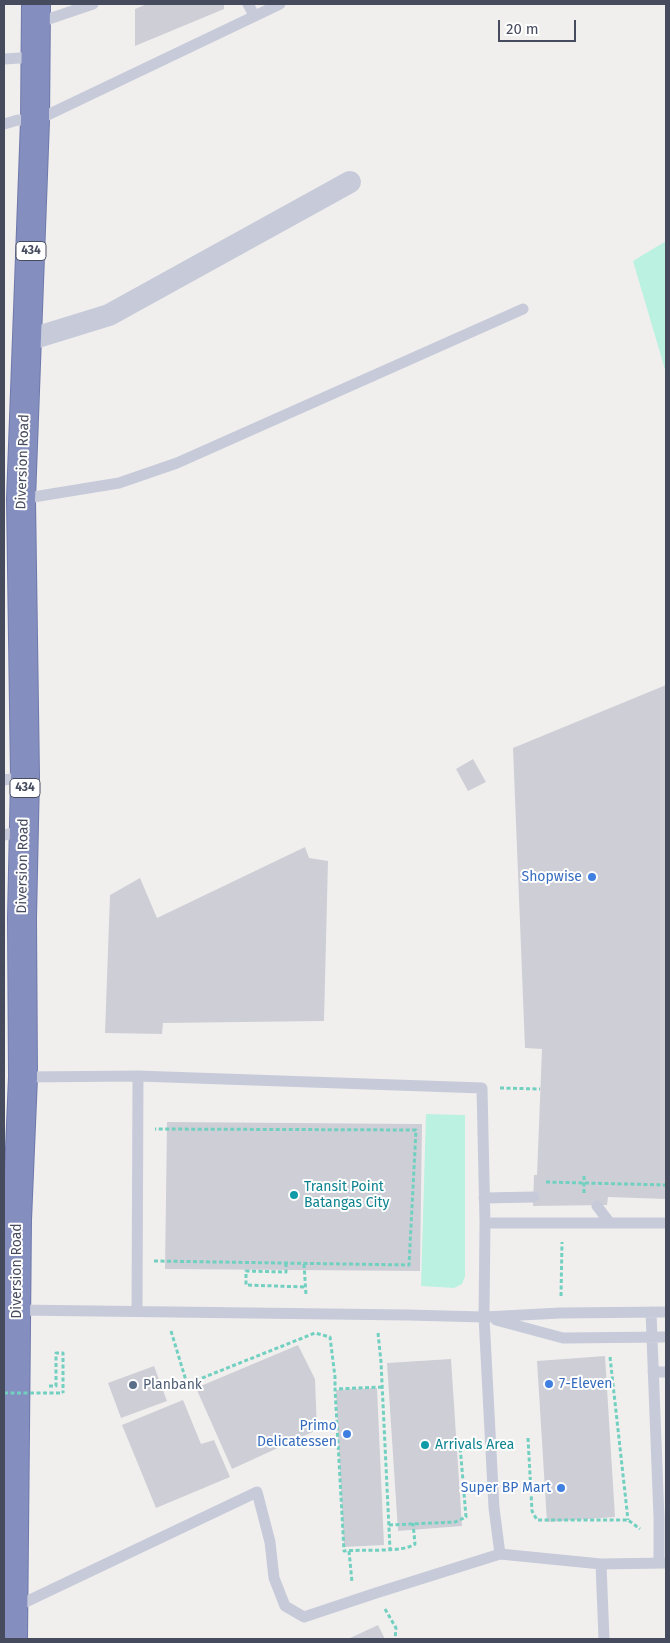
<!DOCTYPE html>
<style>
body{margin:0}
#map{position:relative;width:670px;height:1643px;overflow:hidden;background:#f1efee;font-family:"Fira Sans",sans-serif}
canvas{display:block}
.frame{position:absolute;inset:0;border:5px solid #464b5d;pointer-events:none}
.scale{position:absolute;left:498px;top:20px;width:78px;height:22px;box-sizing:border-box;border:2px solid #464b5d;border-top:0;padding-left:6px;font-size:15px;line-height:18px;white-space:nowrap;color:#464b5d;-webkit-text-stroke:4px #fff;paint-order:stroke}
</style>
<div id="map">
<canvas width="670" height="1643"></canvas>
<div class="frame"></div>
<div class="scale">20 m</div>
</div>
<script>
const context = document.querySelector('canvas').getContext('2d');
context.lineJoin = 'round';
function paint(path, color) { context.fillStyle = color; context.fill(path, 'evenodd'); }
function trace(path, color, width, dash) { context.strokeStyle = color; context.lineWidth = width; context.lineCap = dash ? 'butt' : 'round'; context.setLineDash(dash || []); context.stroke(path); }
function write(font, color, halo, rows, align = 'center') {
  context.font = font + ' "Fira Sans",sans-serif'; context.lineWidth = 4; context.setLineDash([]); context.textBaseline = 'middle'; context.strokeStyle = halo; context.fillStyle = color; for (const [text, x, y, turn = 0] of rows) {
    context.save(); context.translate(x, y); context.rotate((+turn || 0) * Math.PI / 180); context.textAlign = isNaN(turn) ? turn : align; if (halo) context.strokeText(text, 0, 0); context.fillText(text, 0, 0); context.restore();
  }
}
const green = new Path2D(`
 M666 241V373L633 261Z
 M426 1114 465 1115V1276L462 1284 454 1288 421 1286Z`);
const building = new Path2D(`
 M147 4H224V9L135 46V9Z
 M666 685V1199L608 1197 607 1205 533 1206 534 1175H537L542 1049 525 1048 513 748Z
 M473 759 486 782 468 791 456 769Z
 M305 847 309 858 328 861 324 1021 163 1023 162 1034 105 1033 110 895 140 878 157 918Z
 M167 1122 422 1124 420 1271 165 1269Z
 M298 1345 315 1379 317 1430 232 1469 196 1388Z
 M605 1356 615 1517 547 1522 537 1361Z
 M451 1359 462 1526 398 1531 387 1363Z
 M154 1366 167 1401 121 1418 108 1383Z
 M377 1388 384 1545 344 1547 336 1390Z
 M183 1400 201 1444 214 1440 230 1477 156 1508 122 1425Z
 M378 1625 385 1639H348Z`);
const path = new Path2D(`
 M500 1088 540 1089
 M584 1176V1193
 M546 1182 666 1185
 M154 1261 409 1265 416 1130 155 1129
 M286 1263V1272L246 1271V1285L305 1287
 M304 1264 306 1295
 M561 1296 562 1242
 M171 1331 187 1384 315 1333 330 1337 335 1377V1389
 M378 1333 381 1362 390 1549
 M610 1357 628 1520
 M49 1386H56V1353H63V1393
 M382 1387 335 1389 344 1551C361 1549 403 1553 415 1544L413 1523
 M528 1438 532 1511 537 1520H628L640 1529
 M389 1525 455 1522 466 1517 460 1445
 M349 1551 352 1582
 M385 1609 396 1628 395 1639`);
const lane = new Path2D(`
 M248 4 254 15
 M37 23 93 4
 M4 59 36 57
 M4 124 18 120 35 121 280 4
 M21 499 119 483 177 463 523 309
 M4 780 25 777
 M4 835 23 831
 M23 1077 138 1076 482 1088 485 1223 484 1317 494 1508 500 1554
 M484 1198 534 1197
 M597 1206 610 1223
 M485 1223H666
 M17 1310 408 1315 484 1317 560 1313 666 1312
 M137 1311 138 1076
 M651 1312 659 1518V1563
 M496 1320 563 1338 666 1337
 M653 1372H666
 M601 1564 604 1639
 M13 1608 257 1492 270 1542 274 1578 285 1606 304 1617 376 1593 500 1554 601 1564 666 1563`);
const street = new Path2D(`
 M28 340 109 315 350 182`);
const highway = new Path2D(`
 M13 1639 17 1220 23 1077 22 918 25 777 21 499 35 121 36 4`);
const pathBridge = new Path2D(`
 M4 1393H63`);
const markers = [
 [592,877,5,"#3f7fe0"],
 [294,1195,5,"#0f9aa8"],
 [549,1384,5,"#3f7fe0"],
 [133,1385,5,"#5c6f8a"],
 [347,1434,5,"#3f7fe0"],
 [425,1445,5,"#0f9aa8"],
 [561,1488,5,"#3f7fe0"]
];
const shields = [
 [31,251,30],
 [25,788,30]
];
const shieldNames = [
 ["434",31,251],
 ["434",25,788]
];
const streetNames = [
 ["Diversion Road",23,462,-88],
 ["Diversion Road",23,866,-89],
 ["Diversion Road",17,1271,-90]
];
const shopNames = [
 ["Shopwise",582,877],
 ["7-Eleven",559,1384,"left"],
 ["Primo",337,1426],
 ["Delicatessen",337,1442],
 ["Super BP Mart",551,1488]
];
const cultureNames = [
 ["Transit Point",304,1187],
 ["Batangas City",304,1203],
 ["Arrivals Area",435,1445]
];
const serviceNames = [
 ["Planbank",143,1385]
];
paint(green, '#bbf1e1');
paint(building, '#cecfd6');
trace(highway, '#6f79ab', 30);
trace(path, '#72d0c0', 3, [4, 2.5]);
trace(lane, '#c7cbd9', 11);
trace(street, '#c7cbd9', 22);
trace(highway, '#848ebf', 28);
trace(pathBridge, '#72d0c0', 3, [4, 2.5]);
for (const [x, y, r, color] of markers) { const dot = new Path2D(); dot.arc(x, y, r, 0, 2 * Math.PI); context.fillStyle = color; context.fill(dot); trace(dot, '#fff', 2); }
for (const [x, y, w] of shields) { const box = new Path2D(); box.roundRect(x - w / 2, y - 9.5, w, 19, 4); context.fillStyle = '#fff'; context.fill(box); trace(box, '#464b5d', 1); }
write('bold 12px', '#464b5d', null, shieldNames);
write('14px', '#464b5d', '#fff', streetNames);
write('14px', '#366cbe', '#fff', shopNames, 'right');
write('14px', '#0d838f', '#fff', cultureNames, 'left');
write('14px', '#4e5e75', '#fff', serviceNames, 'left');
</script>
